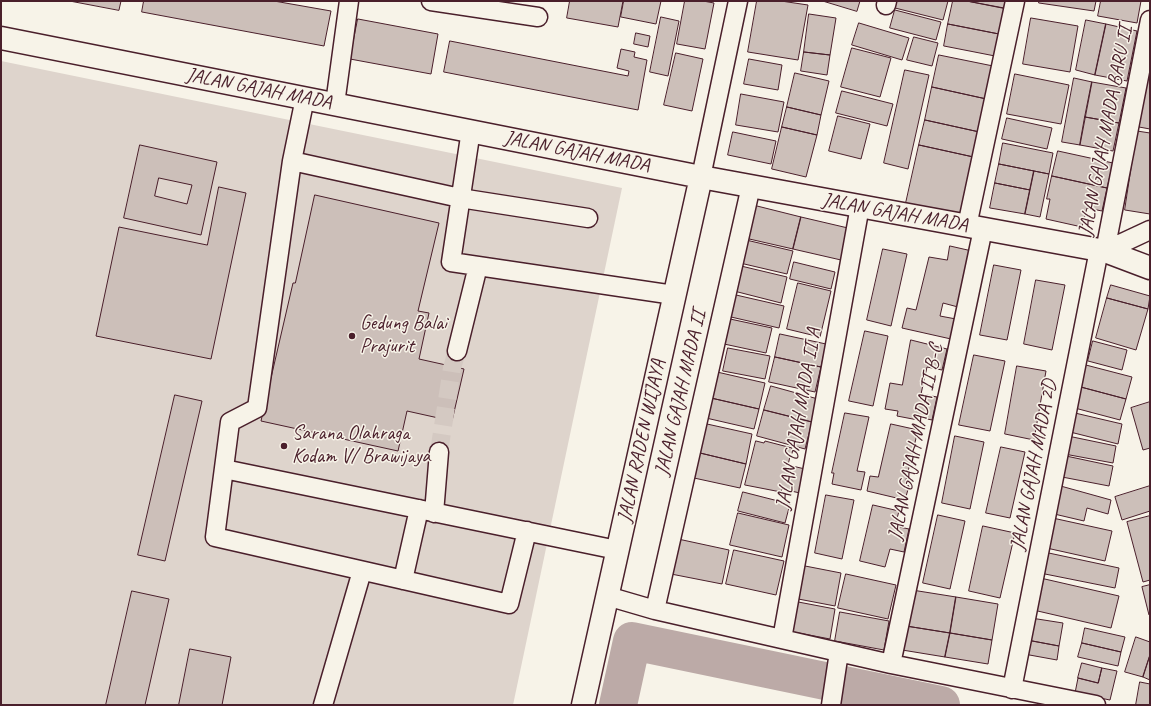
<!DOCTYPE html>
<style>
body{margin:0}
#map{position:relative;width:1151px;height:706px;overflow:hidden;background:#f7f3e8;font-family:Caveat,sans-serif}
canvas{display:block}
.frame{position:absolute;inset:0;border:2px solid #4a1f2b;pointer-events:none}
</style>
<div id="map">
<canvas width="1151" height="706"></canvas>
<div class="frame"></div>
</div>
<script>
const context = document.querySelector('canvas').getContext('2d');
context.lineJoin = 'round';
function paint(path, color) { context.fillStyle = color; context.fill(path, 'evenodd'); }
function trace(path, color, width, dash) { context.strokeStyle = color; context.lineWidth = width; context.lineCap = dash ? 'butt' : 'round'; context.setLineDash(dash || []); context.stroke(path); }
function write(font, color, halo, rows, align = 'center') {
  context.font = font + ' Caveat,sans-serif'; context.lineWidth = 3; context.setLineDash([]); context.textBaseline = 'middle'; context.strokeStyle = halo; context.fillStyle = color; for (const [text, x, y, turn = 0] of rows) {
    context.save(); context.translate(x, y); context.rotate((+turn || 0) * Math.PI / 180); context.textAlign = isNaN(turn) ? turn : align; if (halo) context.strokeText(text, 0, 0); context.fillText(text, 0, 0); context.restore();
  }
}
const green = new Path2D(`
 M1 61 622 188 513 705H1Z`);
const river = new Path2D(`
 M618 705 632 641 941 705`);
const building = new Path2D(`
 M70 1H121L119 10Z
 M144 1H274L331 11 324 46 142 12Z
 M570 1H623L618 27 567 18Z
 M624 1H661L656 24 621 17Z
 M685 1H703L714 3 705 49 677 44Z
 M757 1H781L808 5 798 60 748 52Z
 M823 1H860L857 11Z
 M892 1H948L943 20 891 7Z
 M953 1H967L1004 8 999 34 948 24Z
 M967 1H1005L1004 8Z
 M1039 1H1096L1094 11 1039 3Z
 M1101 1H1141L1137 23 1098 16Z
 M895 10 941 22 936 40 890 28Z
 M809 14 836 18 830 55 804 52Z
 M661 17 679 21 668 76 650 72Z
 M1031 18 1078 26 1070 72 1023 64Z
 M358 19 438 34 431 74 350 59Z
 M1086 20 1106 24 1095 75 1076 70Z
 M859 23 909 38 902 60 852 45Z
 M948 24 999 34 995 56 944 46Z
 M1106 24 1137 31 1127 81 1095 75Z
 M636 33 650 36 648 47 634 44Z
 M914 37 938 43 932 66 907 60Z
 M450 41 628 76 629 71 617 68 621 49 635 52 634 57 647 60 638 110 444 72Z
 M852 48 891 58 880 97 841 87Z
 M804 52 830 55 827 75 801 71Z
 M1150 52V129L1139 127Z
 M676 53 703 59 692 111 664 105Z
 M939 55 998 67 991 100 932 87Z
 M749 59 782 65 778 90 744 84Z
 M905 70 929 75 908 169 884 163Z
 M795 73 829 81 821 115 787 107Z
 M1015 74 1069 85 1061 124 1007 114Z
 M1074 78 1092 82 1080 145 1062 142Z
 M1092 82 1126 88 1119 123 1085 117Z
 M932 87 991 100 984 133 925 120Z
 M842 91 893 104 887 126 836 113Z
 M741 94 784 102 778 132 736 125Z
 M787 107 821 115 817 135 782 127Z
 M838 116 870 124 861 159 829 151Z
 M1085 117 1119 123 1113 151 1080 145Z
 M1007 118 1052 128 1047 149 1002 139Z
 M925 120 984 133 978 158 919 145Z
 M782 127 817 135 806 177 772 169Z
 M1137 131 1150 133V214L1125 210Z
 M733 132 776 141 771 164 728 155Z
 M1003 143 1053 153 1049 174 999 164Z
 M140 145 217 162 201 235 124 218ZM159 178 192 185 187 204 155 196Z
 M919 145 978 158 966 215 906 203Z
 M1058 151 1113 163 1107 188 1052 176Z
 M999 164 1034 171 1030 190 995 183Z
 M1034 171 1049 174 1040 217 1025 214Z
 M1052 176 1107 188 1102 211 1087 208 1082 227 1046 219 1050 199H1047Z
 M995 183 1030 190 1025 214 990 208Z
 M219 187 246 193 211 359 96 336 119 227 207 245Z
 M315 195 439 223 418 311 429 313 419 359 464 369 452 421 407 411 398 451 261 421 293 283H295Z
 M753 205 801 217 793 249 745 238Z
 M801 217 848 228 841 260 793 249Z
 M746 240 793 251 787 274 740 263Z
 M950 246 972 251 958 307 943 303 940 316 956 319 951 339 902 328 907 308 916 310 929 257 947 260Z
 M883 249 907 254 891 326 867 320Z
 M794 262 835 272 831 289 790 279Z
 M994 265 1021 270 1007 340 980 335Z
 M741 266 787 277 781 303 734 291Z
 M1036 280 1065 285 1052 350 1024 344Z
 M798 283 831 291 820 337 787 329Z
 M1111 285 1150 296 1148 309 1107 298Z
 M736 295 784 306 779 328 731 317Z
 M1107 298 1148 309 1136 350 1096 338Z
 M730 319 772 328 766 353 724 344Z
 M865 331 888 336 873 406 849 401Z
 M780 334 826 344 821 367 775 357Z
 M911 340 947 349 942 370 927 367 921 394 937 397 932 420 918 417V420L897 416 898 411 885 409 890 383 902 385Z
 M1093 341 1127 350 1122 370 1088 361Z
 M728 348 770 356 765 379 723 371Z
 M974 355 1005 361 990 431 959 425Z
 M775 357 821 367 815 392 769 382Z
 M1082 364 1132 377 1126 399 1077 386Z
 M1017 366 1046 371 1034 440 1005 434Z
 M717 372 765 383 759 409 711 398Z
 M771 386 818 399 812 422 764 410Z
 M1077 386 1126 399 1120 420 1071 407Z
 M175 395 202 401 165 561 138 555Z
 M711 398 759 409 754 429 706 418Z
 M1150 402V448L1143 450 1131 408Z
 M764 410 812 422 805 449 757 436Z
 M845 413 869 417 857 471 865 472 861 490 832 484 834 473H832Z
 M1075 413 1122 424 1118 444 1070 432Z
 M707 424 752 434 746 464 700 453Z
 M891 424 918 430 905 484 909 486 905 500 867 491 870 476 878 477Z
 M1063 435 1116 446 1113 463 1059 453Z
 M955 436 984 442 970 509 942 503Z
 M756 441 764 443 765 441 792 448 788 465 805 469 800 493 782 489 781 492 745 485Z
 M1001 447 1025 452 1010 518 986 513Z
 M700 453 746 464 740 488 694 478Z
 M1066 456 1113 466 1109 486 1062 477Z
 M1057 485 1111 500 1108 514 1087 508 1084 521 1050 513Z
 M1150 486V511L1122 520 1115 497Z
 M743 492 790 504 785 523 738 511Z
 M826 495 854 500 842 559 815 553Z
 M873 505 899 511 895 526 909 529 904 552 890 549 885 567 860 561Z
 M738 513 789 525 782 557 730 545Z
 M938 515 965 521 950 589 923 583Z
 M1150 516V580L1143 582 1127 522Z
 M1048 517 1112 531 1105 561 1042 547Z
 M983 526 1015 533 1000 598 969 591Z
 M678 539 729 550 722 584 671 574Z
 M734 550 784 561 776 595 726 584Z
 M1044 552 1119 568 1115 588 1040 573Z
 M800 565 841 573 835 606 793 598Z
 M846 574 896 585 888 619 838 608Z
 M1036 577 1119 596 1111 628 1029 609Z
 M1150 585V615H1149L1142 587Z
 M912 590 956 597 950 633 906 626Z
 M132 591 169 599 145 705H106Z
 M956 597 998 604 992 640 950 633Z
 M793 601 835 609 830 639 788 631Z
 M840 612 889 621 884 650 835 641Z
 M1031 618 1063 623 1059 646 1027 640Z
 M906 626 950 633 945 657 902 650Z
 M1085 628 1125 637 1121 652 1082 643Z
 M950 633 992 640 988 664 945 657Z
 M1136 637 1150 642V655L1143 677 1125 672Z
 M1027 640 1059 646 1057 660 1024 654Z
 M1082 643 1121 652 1118 666 1078 657Z
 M190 649 231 657 222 705H179Z
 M1150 655V680L1143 677Z
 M1082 663 1102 668 1098 683 1078 678Z
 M1102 668 1117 671 1110 700 1075 693 1078 678 1098 683Z
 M1140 682 1150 684V705H1136Z`);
const minorTunnel = new Path2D(`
 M439 452 452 368 457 351`);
const minor = new Path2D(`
 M431 1 538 17
 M886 5 887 1
 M305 98 292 161 257 408 230 422 215 537 509 604 527 531
 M335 104 349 1
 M471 130 451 262 674 295
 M292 161 460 198 588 218
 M701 177 738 1
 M967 226 1015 1
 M1105 251 1150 20
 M1105 251 1150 230
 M457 351 478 266
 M224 469 617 550
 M434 513 439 452
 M403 580 419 509
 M607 596 655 610 891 664 1096 705
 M655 610 751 186
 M782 639 860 206
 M891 664 983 229
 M1012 689 1099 250
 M323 705 362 571
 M831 705 839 652`);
const tertiary = new Path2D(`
 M1 38 701 177 1105 251 1150 268
 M583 705 701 177`);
const markers = [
 [352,336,4,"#4a1f2b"],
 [284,446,4,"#4a1f2b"]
];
const streetNames = [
 ["JALAN GAJAH MADA",259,89,11],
 ["JALAN GAJAH MADA BARU II",1106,131,-79],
 ["JALAN GAJAH MADA",577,152,11],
 ["JALAN GAJAH MADA",895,213,10],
 ["JALAN GAJAH MADA II",681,393,-77],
 ["JALAN GAJAH MADA II A",799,419,-80],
 ["JALAN RADEN WIJAYA",642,441,-78],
 ["JALAN GAJAH MADA II B-C",916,442,-78],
 ["JALAN GAJAH MADA 2D",1034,465,-79]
];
const poiNames = [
 ["Gedung Balai",360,324],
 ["Prajurit",360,347],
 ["Sarana Olahraga",292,434],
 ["Kodam V/ Brawijaya",292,457]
];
paint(green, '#ded4cc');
trace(river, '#bcaaa7', 38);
paint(building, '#ccbfb9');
trace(building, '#4a1f2b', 1);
trace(minorTunnel, '#d4c9c2', 18, [18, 9]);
trace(minor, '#4a1f2b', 21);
trace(tertiary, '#4a1f2b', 25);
trace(minor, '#f7f3e8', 18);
trace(tertiary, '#f7f3e8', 22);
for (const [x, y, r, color] of markers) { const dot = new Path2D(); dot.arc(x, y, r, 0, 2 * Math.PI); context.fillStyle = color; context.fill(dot); trace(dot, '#f7f3e8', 1.5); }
write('20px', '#4a1f2b', '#f7f3e8', streetNames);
write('20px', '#4a1f2b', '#f7f3e8', poiNames, 'left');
</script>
